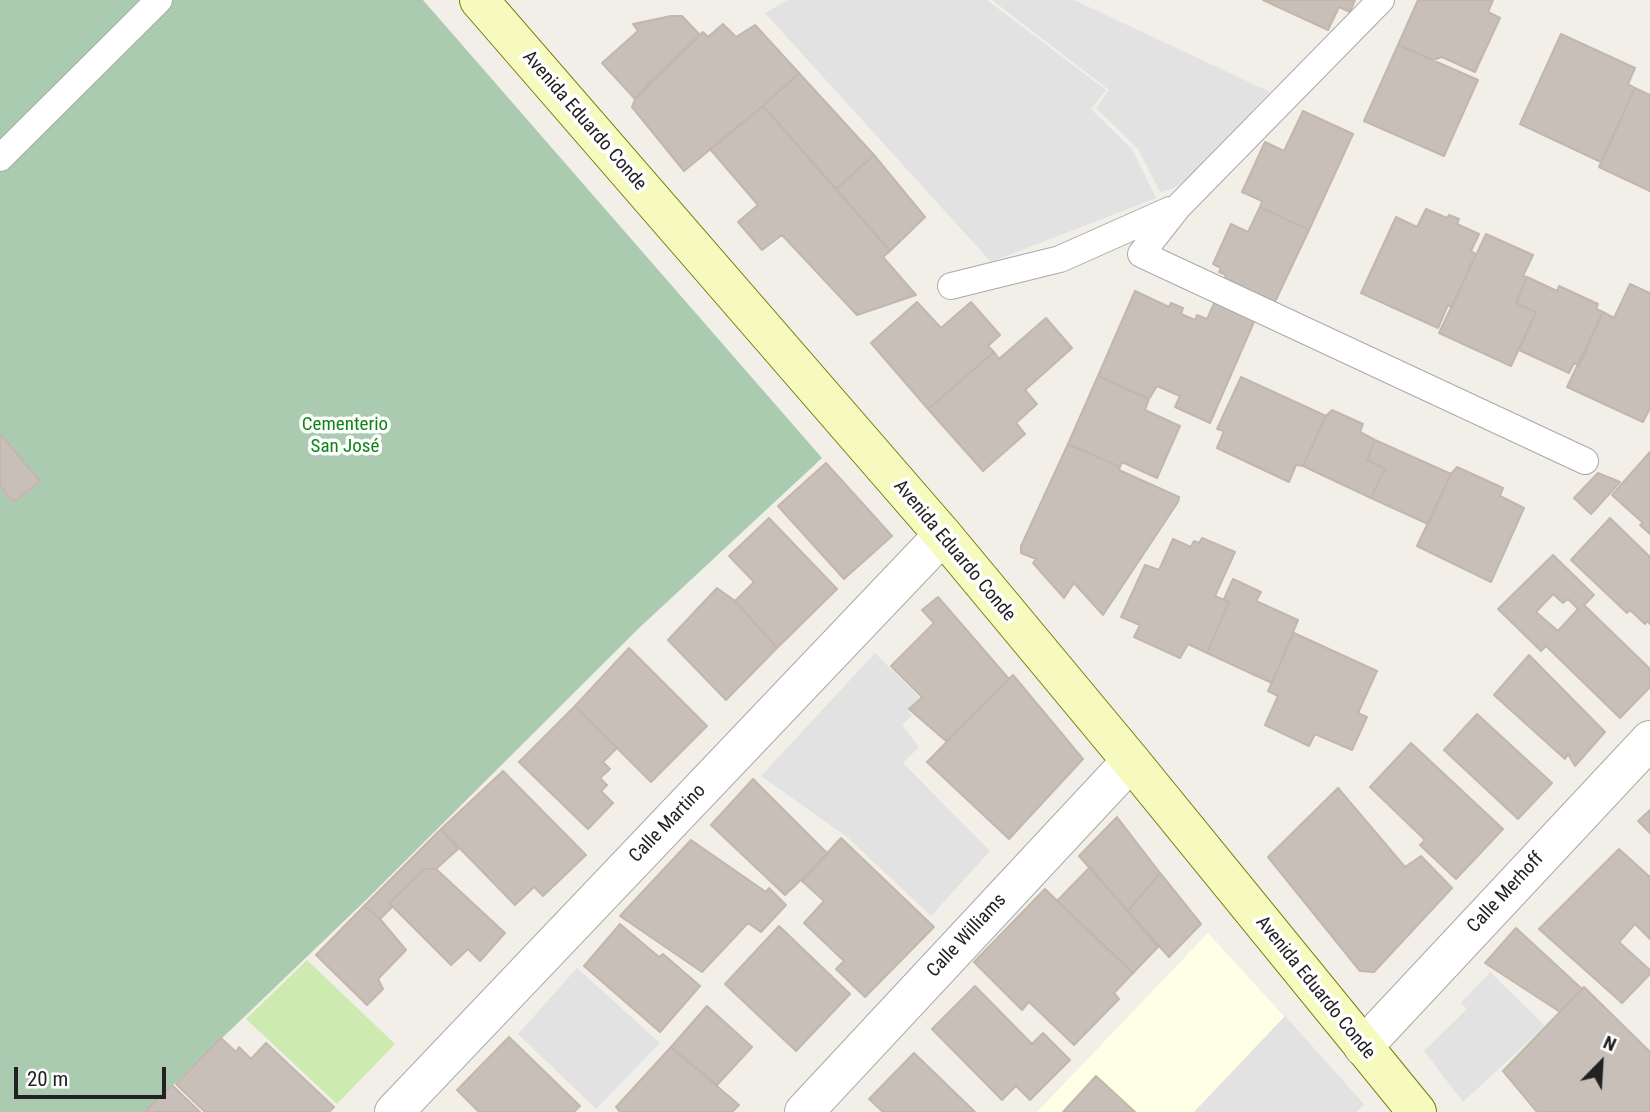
<!DOCTYPE html>
<meta charset="utf-8">
<style>
body{margin:0}
#map{position:relative;width:1650px;height:1112px;overflow:hidden;background:#f2efe9;font-family:"Roboto Condensed",sans-serif}
canvas{display:block}
.north{position:absolute;left:1566px;top:1028px;width:70px;height:70px;-webkit-text-stroke:5px #fff;paint-order:stroke;rotate:24deg;font-size:19px;font-weight:700;line-height:28px;text-align:center;color:#222}
.north::after{content:'';display:block;margin:auto;width:24px;height:32px;background:#222;clip-path:polygon(50% 0,100% 100%,50% 72%,0 100%)}
.scale{position:absolute;left:14px;top:1067px;width:152px;height:32px;box-sizing:border-box;border:4px solid #222;border-top:0;padding-left:9px;font-size:21px;line-height:24px;white-space:nowrap;color:#222;-webkit-text-stroke:5px #fff;paint-order:stroke}
</style>
<div id="map">
<canvas width="1650" height="1112"></canvas>
<div class="north">N</div>
<div class="scale">20 m</div>
</div>
<script>
const context = document.querySelector('canvas').getContext('2d');
context.lineJoin = 'round';
function paint(path, color) { context.fillStyle = color; context.fill(path, 'evenodd'); }
function trace(path, color, width, dash) { context.strokeStyle = color; context.lineWidth = width; context.lineCap = dash ? 'butt' : 'round'; context.setLineDash(dash || []); context.stroke(path); }
function write(font, color, halo, rows, align = 'center') {
  context.font = font + ' "Roboto Condensed",sans-serif'; context.lineWidth = 7; context.setLineDash([]); context.textBaseline = 'middle'; context.strokeStyle = halo; context.fillStyle = color; for (const [text, x, y, turn = 0] of rows) {
    context.save(); context.translate(x, y); context.rotate((+turn || 0) * Math.PI / 180); context.textAlign = isNaN(turn) ? turn : align; if (halo) context.strokeText(text, 0, 0); context.fillText(text, 0, 0); context.restore();
  }
}
const education = new Path2D(`
 M1208 933 1365 1105 1356 1112H1037Z`);
const grass = new Path2D(`
 M307 960 395 1044 337 1104 246 1019Z`);
const cemetery = new Path2D(`
 M0 0H423L822 458 638 629 365 901 145 1112H0Z`);
const parking = new Path2D(`
 M788 0H987L1106 90 1091 109 1132 149 1156 198 991 262 765 13Z
 M992 0H1074L1270 92 1187 179 1172 189 1160 192 1138 149 1096 108 1109 90Z
 M875 653 919 697 907 710 912 716 902 725 919 747 903 763 990 851 931 916 847 837 761 776Z
 M577 968 660 1043 596 1109 518 1034Z
 M1490 972 1545 1026 1463 1102 1424 1051 1467 1009 1461 1003Z
 M1285 1016 1365 1105 1356 1112H1194Z`);
const building = new Path2D(`
 M1263 0H1355L1350 12 1339 7 1328 30Z
 M1418 0H1493L1488 12 1500 18 1475 72 1442 57 1433 60 1398 45Z
 M671 16H682L700 35 635 99 602 63 638 31 633 24Z
 M723 24 736 37 755 25 799 73 763 106 684 171 632 107 635 99 649 83 703 32 708 37Z
 M1561 34 1635 68 1628 84 1635 88 1601 162 1520 124Z
 M1398 45 1478 80 1444 156 1364 121Z
 M799 73 874 155 836 189 763 106Z
 M1635 88 1650 95V191L1599 167Z
 M763 106 890 251 883 257 916 295 857 315 782 235 762 250 738 222 758 205 710 149Z
 M1303 111 1353 134 1309 230 1260 207 1262 201 1242 192 1265 142 1284 151Z
 M874 155 925 217 890 251 836 189Z
 M1260 207 1309 230 1272 308 1221 284 1226 275 1219 272 1221 268 1213 264 1231 224 1248 232Z
 M1426 209 1447 218 1449 215 1459 219 1457 224 1479 234 1471 251 1476 254 1452 307 1448 305 1438 328 1361 293 1396 217 1417 227Z
 M1486 234 1533 255 1523 276 1527 277 1516 303 1536 312 1511 366 1439 333Z
 M1527 277 1557 291 1559 286 1598 304 1596 309 1603 312 1579 366 1574 363 1569 373 1519 350 1536 312 1516 303Z
 M1630 284 1650 293V408L1643 422 1567 387 1603 312 1614 318Z
 M1135 291 1169 307 1171 303 1183 308 1181 314 1195 320 1197 315 1207 319 1217 297 1257 315 1210 423 1175 407 1180 396 1157 386 1149 399 1098 376Z
 M917 302 941 328 971 302 1000 335 988 346 994 352 928 409 871 343Z
 M1046 318 1072 348 1025 390 1037 404 1016 423 1025 434 983 471 928 409 994 352 999 359Z
 M1098 376 1149 399 1145 410 1180 426 1157 478 1122 462 1120 467 1068 444Z
 M1241 377 1326 416 1303 466 1296 465 1289 482 1217 448 1224 431 1217 429Z
 M1332 410 1363 424 1360 432 1375 440 1367 460 1385 469 1371 498 1303 466 1326 416Z
 M0 434 40 481 14 502 0 486Z
 M1375 440 1451 474 1428 524 1371 498 1385 469 1367 460Z
 M1068 444 1120 467 1119 470 1179 497 1178 502 1103 615 1074 583 1064 598 1033 563 1036 559 1021 553V546Z
 M1650 452V534L1640 525 1643 523 1612 495Z
 M826 463 892 536 844 579 778 506Z
 M1457 467 1503 488 1500 496 1524 508 1491 582 1417 546 1451 474Z
 M1598 473 1620 482 1591 514 1574 498Z
 M769 518 837 589 777 648 735 601 754 582 729 556Z
 M1610 518 1650 557V624L1647 621 1645 624 1630 610 1627 613 1571 560Z
 M1202 538 1235 552 1215 596 1229 602 1207 653 1188 644 1180 658 1134 637 1140 625 1121 617 1145 565 1159 570 1173 539 1191 547 1194 541 1199 543Z
 M1553 555 1594 595 1584 605 1650 669V687L1620 718 1546 646 1541 651 1498 609ZM1553 594 1563 603 1568 599 1578 609 1558 631 1536 612Z
 M1233 579 1261 592 1256 601 1298 620 1272 683 1207 653 1229 602 1224 599Z
 M717 588 735 601 777 648 726 700 668 640Z
 M938 597 1009 679 946 741 909 709 922 697 891 666 934 623 922 610Z
 M1294 633 1377 671 1358 713 1367 717 1352 750 1315 734 1309 746 1265 725 1278 696 1268 691Z
 M629 648 707 726 651 782 575 706Z
 M1529 655 1605 732 1575 766 1568 754 1565 759 1494 695Z
 M1013 675 1083 759 1009 839 927 762Z
 M575 706 617 748 603 762 610 769 600 778 607 785 601 791 613 803 588 829 519 762Z
 M1477 714 1552 783 1518 819 1444 750Z
 M1411 743 1503 829 1456 879 1420 845 1425 840 1370 787Z
 M503 771 586 855 543 896 534 887 515 905 441 829Z
 M753 779 828 854 785 895 711 825Z
 M1338 788 1405 867 1421 856 1452 888 1374 972 1360 971 1268 857Z
 M1650 810V833L1638 821Z
 M1117 817 1160 873 1128 911 1079 856Z
 M441 829 458 849 436 869H425L389 903 393 906 380 919 364 906Z
 M841 838 934 927 865 997 836 969 844 961 804 923 824 901 802 881Z
 M691 840 766 892 769 888 786 905 761 932 748 923 702 972 620 916Z
 M1619 849 1650 877V939L1635 924 1619 942 1650 970V974L1622 1003 1539 929Z
 M1090 867 1158 947 1133 973 1057 901Z
 M425 869H436L505 933 480 961 468 949 451 965 389 903Z
 M1160 873 1201 924 1169 957 1128 911Z
 M1045 889 1133 973 1114 993 1119 999 1074 1045 1029 1002 1022 1010 974 962Z
 M364 906 380 919 406 950 378 979 383 989 367 1005 316 955Z
 M620 924 659 957 663 954 700 986 660 1032 584 966Z
 M779 926 850 994 796 1051 725 984Z
 M1516 928 1582 989 1584 987 1560 1012 1485 963Z
 M975 986 1032 1044 1043 1033 1070 1060 1030 1100 1016 1086 1002 1100 932 1029Z
 M1584 987 1650 1052V1112H1537L1503 1071Z
 M707 1006 752 1047 717 1085 671 1047Z
 M509 1037 580 1106 574 1112H479L457 1090Z
 M221 1038 236 1052 239 1047 251 1059 266 1043 334 1107 329 1112H205L176 1084Z
 M671 1047 739 1105 732 1112H620L616 1107Z
 M914 1053 975 1112H883L869 1099Z
 M1096 1076 1135 1112H1063Z
 M172 1085 200 1112H145Z`);
const lane = new Path2D(`
 M1381 0 1178 207 1141 254 1585 461
 M0 158 159 0
 M951 286 1060 259 1170 210`);
const street = new Path2D(`
 M1363 1047 1650 740
 M394 1112 943 535
 M804 1112 1131 761`);
const secondary = new Path2D(`
 M479 0 943 535 1131 761 1417 1112`);
const streetNames = [
 ["Avenida Eduardo Conde",584,121,49],
 ["Avenida Eduardo Conde",954,551,50],
 ["Calle Martino",668,824,-46],
 ["Calle Merhoff",1506,893,-47],
 ["Calle Williams",967,936,-47],
 ["Avenida Eduardo Conde",1315,988,51]
];
const parkNames = [
 ["Cementerio",345,425],
 ["San José",345,447]
];
paint(education, '#ffffe5');
paint(grass, '#cdebb0');
paint(cemetery, '#aacbaf');
paint(parking, '#e2e2e2');
paint(building, '#c7bfb8');
trace(building, '#c4b6ab', 2);
trace(lane, '#a9a9a9', 28);
trace(street, '#a9a9a9', 40);
trace(secondary, '#707d05', 40);
trace(lane, '#fff', 26);
trace(street, '#fff', 38);
trace(secondary, '#f7fabf', 38);
write('19px', '#222', '#fff', streetNames);
write('19px', '#0c8416', '#fff', parkNames);
</script>
